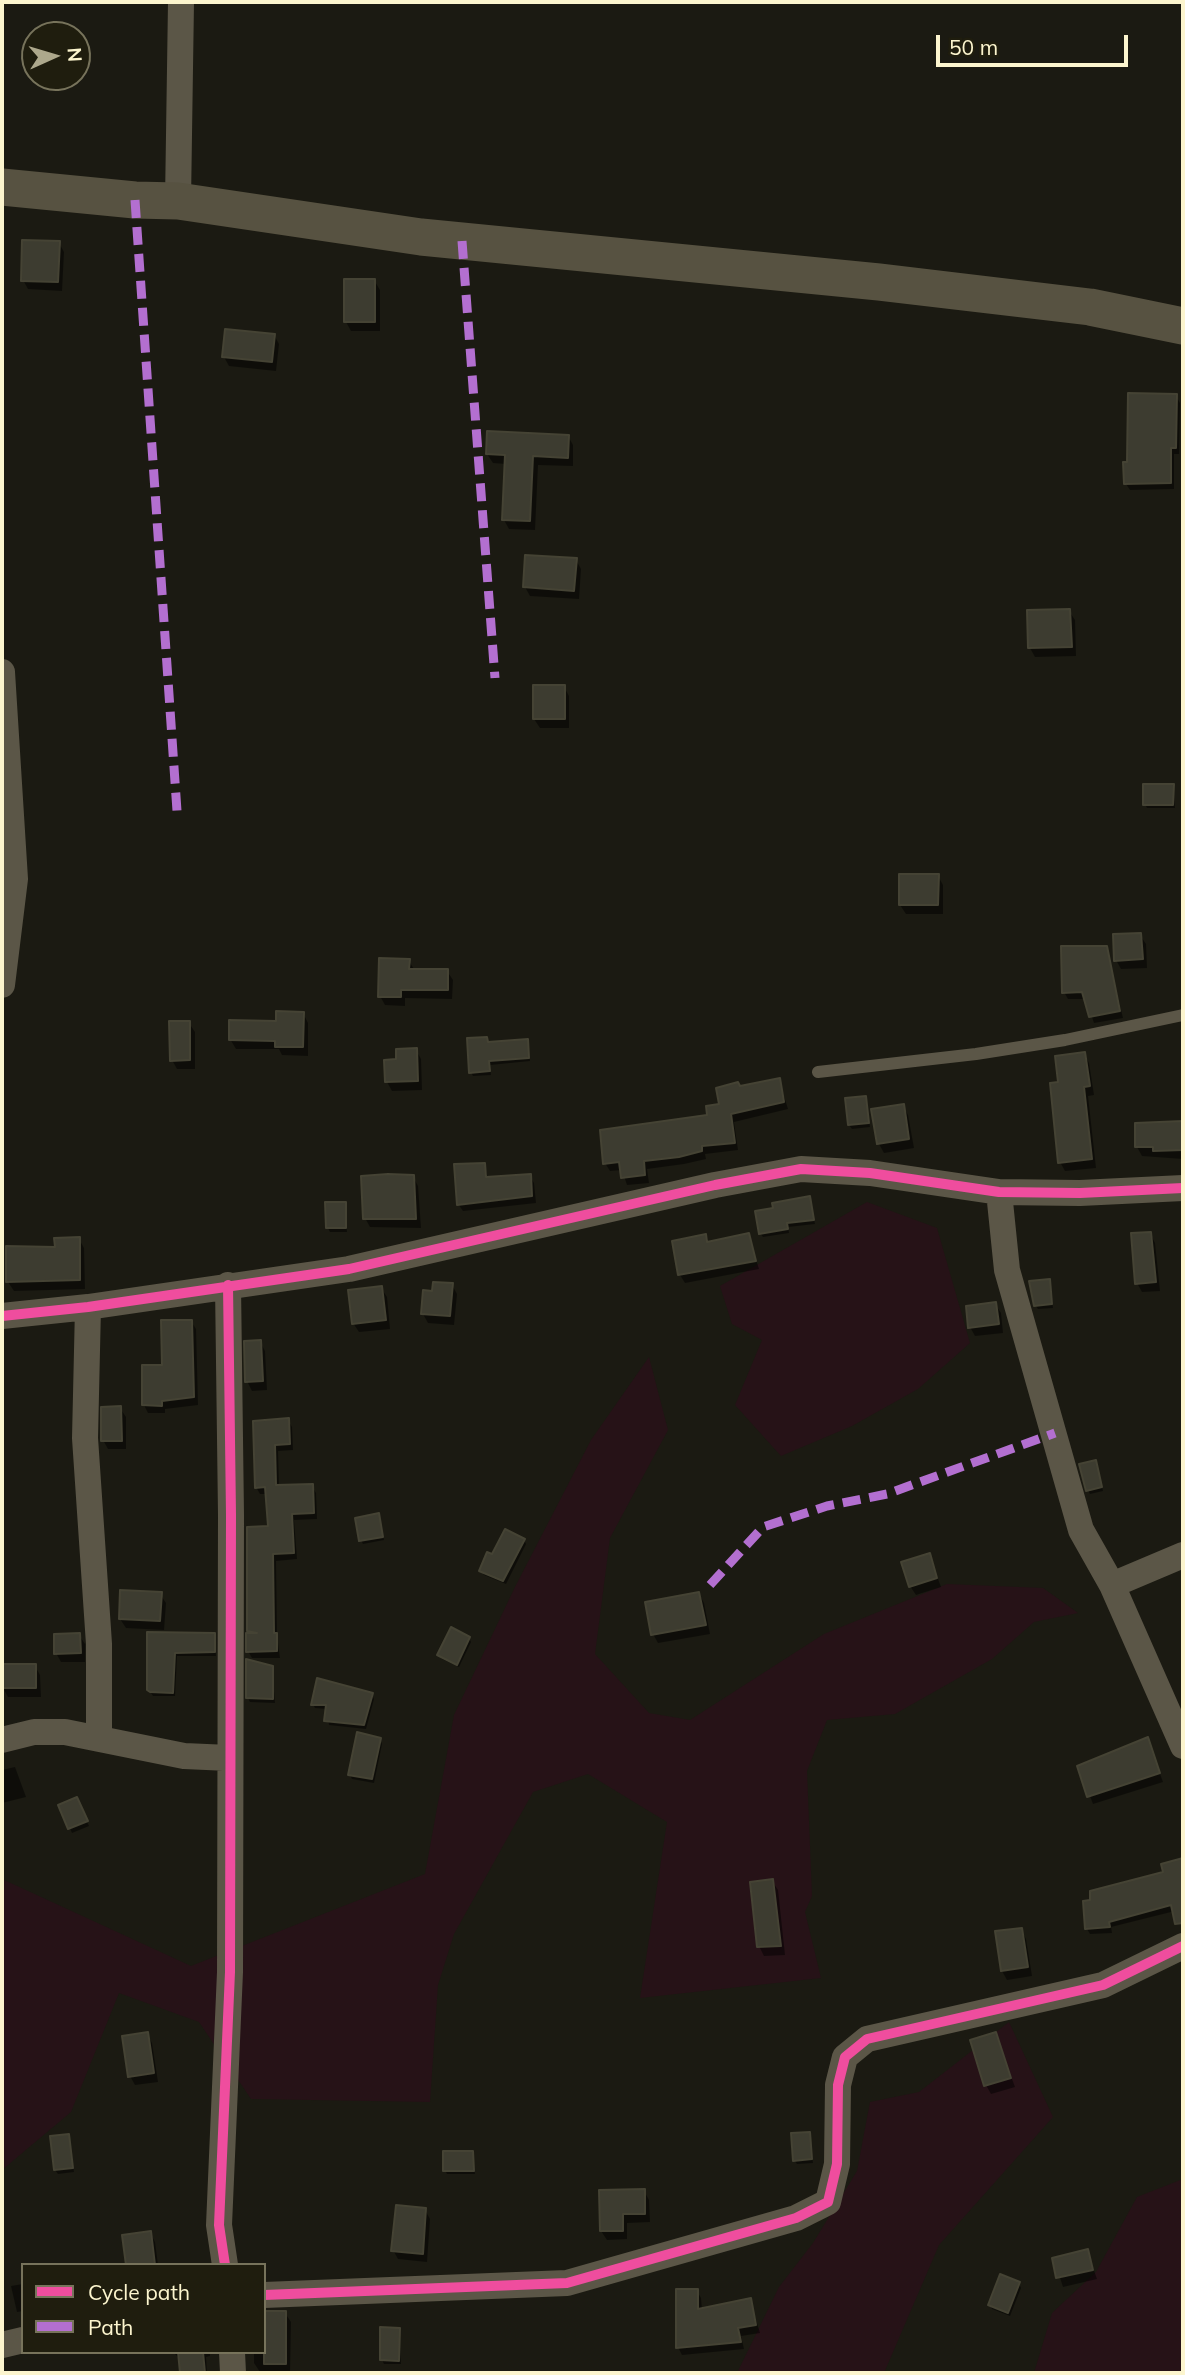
<!DOCTYPE html>
<style>
body{margin:0}
#map{position:relative;width:1185px;height:2375px;overflow:hidden;background:#1b1a12;font-family:Mulish,sans-serif}
canvas{display:block}
.frame{position:absolute;inset:0;border:4px solid #fcf5ce;pointer-events:none}
.legend{position:absolute;left:21px;top:2263px;width:245px;height:91px;box-sizing:border-box;background:#1f1d0e;border:2px solid #77735b;margin:0;padding:9px 12px;list-style:none;font-size:21px;color:#fcf5ce}
.legend li{display:flex;align-items:center;gap:14px;height:35px}
.legend b{width:35px;border:2px solid #77735b}
.north{position:absolute;left:21px;top:21px;width:70px;height:70px;box-sizing:border-box;background:#1f1d0e;border:2px solid #77735b;border-radius:50%;rotate:86deg;font-size:19px;font-weight:700;line-height:28px;text-align:center;color:#fcf5ce}
.north::after{content:'';display:block;margin:auto;width:24px;height:32px;background:#ada88c;clip-path:polygon(50% 0,100% 100%,50% 72%,0 100%)}
.scale{position:absolute;left:936px;top:35px;width:192px;height:32px;box-sizing:border-box;border:4px solid #fcf5ce;border-top:0;padding-left:9px;font-size:21px;line-height:24px;white-space:nowrap;color:#fcf5ce;-webkit-text-stroke:5px #1f1d0e;paint-order:stroke}
</style>
<div id="map">
<canvas width="1185" height="2375"></canvas>
<div class="frame"></div>
<ul class="legend">
<li><b style="height:9px;background:#ef4d9e"></b>Cycle path</li>
<li><b style="height:9px;background:#b36fd0"></b>Path</li>
</ul>
<div class="north">N</div>
<div class="scale">50 m</div>
</div>
<script>
const context = document.querySelector('canvas').getContext('2d');
context.lineJoin = 'round';
function paint(path, color) { context.fillStyle = color; context.fill(path, 'evenodd'); }
function trace(path, color, width, dash) { context.strokeStyle = color; context.lineWidth = width; context.lineCap = dash ? 'butt' : 'round'; context.setLineDash(dash || []); context.stroke(path); }
const green = new Path2D(`
 M867 1202 937 1228 970 1343 918 1389 852 1426 781 1456 735 1405 762 1340 732 1324 720 1286Z
 M649 1357 668 1430 610 1538 595 1654 649 1713 690 1720 824 1634 947 1584 1043 1588 1078 1613 1034 1622 992 1659 895 1714 827 1720 807 1771 812 1896 805 1912 821 1978 640 1998 667 1822 588 1774 533 1792 454 1934 438 1985 430 2102 251 2099 199 2022 119 1993 71 2112 2 2170V1879L191 1966 425 1874 454 1715 515 1587 591 1440Z
 M1009 2022 1053 2117 939 2245 884 2373H737L779 2287 813 2243 857 2171 870 2102 919 2092Z
 M1183 2179V2373H1034L1052 2313 1096 2272 1137 2197Z`);
const shadow = new Path2D(`
 M59 243 64 252 62 291 28 289 23 280Z
 M374 280 380 290V331H351L346 322Z
 M274 335 279 344 276 371 229 366 224 357Z
 M1176 396 1180 403 1179 454H1174V489L1130 490 1126 484 1129 463Z
 M568 436 573 445V466L538 465 535 530 509 529 504 520 506 464 493 463 487 454Z
 M576 560 581 569 579 599 530 596 525 587Z
 M1069 611 1075 620 1076 656 1035 657 1030 648 1029 612Z
 M564 687 569 696V728H540L534 719Z
 M1173 786 1175 808H1147L1145 804Z
 M938 876 943 885V914H906L900 905Z
 M1140 935 1146 944 1147 968 1121 969 1116 960Z
 M1106 947 1123 1018 1094 1023 1086 999H1068L1064 992Z
 M409 961 415 971H447L453 980 452 999 405 998V1006L385 1005 380 996Z
 M303 1013 308 1023V1056L282 1055 279 1049H236L230 1039Z
 M189 1023 195 1032V1069H177L172 1060Z
 M486 1038 489 1044 527 1041 530 1061 490 1065 491 1075 473 1076 471 1072Z
 M416 1050 421 1059 422 1090 392 1091 387 1082Z
 M1084 1054 1089 1063 1094 1095 1088 1096 1096 1168 1065 1171 1060 1162V1083Z
 M779 1080 788 1109 734 1122 738 1150 705 1154 706 1159 684 1164 647 1169 649 1183 627 1185 622 1170 610 1171 605 1163 709 1116 740 1088Z
 M865 1098 870 1127 852 1129 849 1125Z
 M903 1106 908 1115 914 1148 884 1153 879 1144 873 1111Z
 M1183 1123V1159L1142 1156 1137 1147V1125Z
 M484 1164 488 1178 530 1176 534 1183 536 1203 463 1211 458 1204Z
 M413 1177 418 1186 421 1228 370 1227 365 1218Z
 M809 1198 815 1224 788 1227 789 1233 763 1237 760 1233Z
 M345 1204 347 1232H330L328 1228Z
 M1150 1233 1155 1243 1160 1291 1142 1292 1137 1283Z
 M748 1235 759 1269 685 1283 680 1275 674 1242 705 1236 709 1243Z
 M79 1239 84 1248 85 1289 14 1291 8 1282 56 1249Z
 M1049 1281 1053 1308 1038 1309 1035 1305Z
 M452 1285 457 1294 454 1325 428 1323 423 1314 434 1293Z
 M381 1288 387 1297 390 1329 359 1332 353 1323Z
 M995 1304 1001 1313 1003 1333 975 1336 970 1327Z
 M191 1321 196 1329 198 1405 165 1409V1413H148L144 1405Z
 M260 1342 265 1351 267 1390 252 1391 247 1381Z
 M120 1408 126 1417V1449H108L103 1440Z
 M288 1420 292 1427 293 1450 278 1451 279 1487 312 1486 316 1493 317 1519 294 1520 297 1559 276 1561 277 1636 280 1658H252L248 1651 251 1635 248 1630 270 1528 267 1494H260L256 1487 255 1422Z
 M1096 1462 1103 1491 1090 1494 1088 1490Z
 M378 1515 384 1540 363 1544 361 1540Z
 M524 1540 526 1544 506 1584 484 1575 481 1571 493 1557Z
 M929 1555 941 1587 916 1595 910 1586Z
 M160 1594 166 1603 164 1630 126 1628 120 1619Z
 M699 1594 704 1603 710 1634 658 1643 653 1634Z
 M149 1634 214 1635 216 1656H177L175 1696H153L149 1690Z
 M79 1635 85 1644V1662H61L56 1653Z
 M469 1638 471 1642 459 1667 442 1659 439 1655Z
 M35 1666 40 1675 41 1697H8L3 1688Z
 M272 1668 275 1703 250 1702 248 1698Z
 M372 1695 374 1699 366 1729 329 1725 327 1709 315 1708 313 1704Z
 M1147 1739 1163 1782 1093 1804 1079 1767Z
 M380 1740 382 1744 374 1783 352 1779 350 1775Z
 M15 1767 26 1797 2 1803V1770Z
 M79 1803 89 1826 72 1833 60 1806Z
 M1183 1860V1909L1111 1927 1112 1933 1090 1934 1087 1929 1165 1873 1163 1865Z
 M772 1881 778 1890 785 1955 764 1956 759 1946Z
 M1021 1929 1026 1939 1032 1976 1007 1980 1002 1971Z
 M1182 1983H1183V2009L1182 2006Z
 M147 2034 152 2043 158 2082 135 2085 130 2076Z
 M995 2034 1015 2087 991 2094 986 2085Z
 M809 2134 813 2163 797 2164 794 2160Z
 M68 2136 74 2172 58 2174 55 2170Z
 M472 2153 475 2174H447L445 2170Z
 M644 2191 649 2200 650 2222 627 2223V2239L607 2240 601 2231Z
 M425 2210 430 2219 427 2262 398 2259 393 2250Z
 M150 2233 155 2242 158 2265H127Z
 M1087 2251 1097 2279 1063 2287 1054 2259Z
 M23 2284V2311L17 2312 11 2286Z
 M1019 2284 1021 2288 1010 2316 992 2309 990 2305Z
 M697 2291 701 2298 702 2310 750 2300 760 2333 741 2336 744 2349 682 2355 678 2347Z
 M285 2313 291 2322 290 2373 260 2372 254 2363V2352H264Z
 M399 2329 401 2364H384L382 2360Z
 M173 2352H210V2356L206 2357 207 2373H182L180 2359Z`);
const building = new Path2D(`
 M22 240 60 241 58 282 21 281Z
 M344 279H375V322H344Z
 M225 329 275 334 272 362 222 357Z
 M1128 393 1177 394 1176 448H1171V483L1124 484 1123 462H1127Z
 M487 431 569 435 568 458 533 456 530 521 502 520 505 455 486 454Z
 M525 555 577 558 574 591 523 587Z
 M1070 609 1072 647 1028 648 1027 610Z
 M533 685H565V719H533Z
 M1143 784H1174L1173 805H1143Z
 M899 874H939L938 905H899Z
 M1141 933 1143 959 1114 961 1113 934Z
 M1061 946H1107L1120 1011 1089 1017 1082 992 1062 993Z
 M379 958 410 959 409 969H448V990H401V997H378Z
 M276 1011 304 1012 303 1047H275V1041L229 1040V1020L276 1021Z
 M169 1021H190V1060L170 1061Z
 M487 1037 488 1042 528 1039 529 1058 489 1061 490 1071 469 1073 467 1038Z
 M417 1048 418 1081 385 1082 384 1060 396 1059V1049Z
 M1085 1052 1090 1086 1084 1087 1092 1159 1058 1163 1050 1083 1058 1082 1055 1056Z
 M780 1078 784 1102 731 1114 735 1143 702 1146V1151L679 1157 644 1161 645 1175 621 1178 619 1162 603 1164 600 1130 707 1115 706 1106 719 1104 716 1088 738 1082 740 1086Z
 M866 1096 869 1123 848 1125 845 1098Z
 M904 1104 909 1139 877 1144 871 1109Z
 M1183 1121V1150L1153 1151V1147H1135V1123Z
 M485 1163 486 1177 531 1174 532 1196 457 1205 454 1164Z
 M388 1174 414 1175 416 1219H363L361 1176Z
 M810 1196 814 1220 787 1223 788 1229 759 1234 755 1211 773 1208 772 1203Z
 M325 1202H346V1228H326Z
 M1151 1232 1156 1282 1135 1284 1131 1233Z
 M749 1233 756 1261 678 1275 672 1241 706 1234 707 1242Z
 M80 1237V1280L6 1282V1246L55 1247 54 1238Z
 M1050 1279 1052 1304 1034 1306 1029 1281Z
 M433 1282 453 1283 450 1316 421 1314 423 1290 432 1291Z
 M382 1286 386 1320 352 1324 348 1290Z
 M996 1302 999 1324 968 1328 966 1306Z
 M161 1320H192L194 1397 162 1401V1406L142 1405V1365H162Z
 M261 1340 263 1381 245 1382 244 1341Z
 M121 1406 122 1441H101V1407Z
 M289 1418 290 1444 275 1445 276 1485 313 1484 314 1513 292 1514 294 1553 273 1554 274 1633H277V1651L246 1652V1633H257L247 1631V1527L268 1526 265 1487 255 1488 253 1421Z
 M1096 1460 1102 1487 1086 1491 1079 1464Z
 M379 1513 383 1537 359 1541 355 1518Z
 M505 1529 525 1539 503 1581 479 1571 487 1552 492 1554Z
 M930 1553 937 1578 909 1587 901 1562Z
 M120 1590 162 1592 160 1621 119 1619Z
 M699 1592 706 1625 651 1635 645 1602Z
 M451 1627 470 1637 457 1665 437 1655Z
 M147 1632 215 1633V1652L175 1653 173 1693 150 1692 147 1690Z
 M80 1633 81 1653 54 1654V1634Z
 M246 1659 273 1666V1699L246 1698Z
 M2 1664H36V1688H2Z
 M317 1678 373 1693 364 1725 324 1721 326 1705H311Z
 M357 1732 381 1738 372 1779 348 1775Z
 M1148 1737 1160 1773 1087 1797 1077 1766Z
 M77 1797 88 1821 68 1829 58 1805Z
 M1183 1858V1923L1175 1924 1171 1905 1109 1922 1110 1927 1085 1929 1083 1901 1090 1900V1891L1163 1872 1161 1864Z
 M773 1879 781 1946 757 1947 750 1882Z
 M1022 1928 1028 1967 1001 1971 995 1931Z
 M148 2032 154 2073 128 2077 122 2036Z
 M996 2032 1011 2078 984 2086 970 2040Z
 M810 2132 812 2159 793 2161 791 2133Z
 M69 2134 73 2168 54 2170 50 2136Z
 M443 2151H473L474 2171H443Z
 M645 2189V2214H623V2231H600L599 2190Z
 M396 2205 426 2208 423 2254 391 2251Z
 M151 2231 155 2265H126L122 2235Z
 M1088 2249 1093 2270 1056 2278 1052 2258Z
 M1000 2274 1020 2282 1008 2313 988 2305Z
 M676 2289H698V2309L751 2298 756 2325 738 2328 741 2342 676 2348Z
 M264 2311H286V2364H264Z
 M380 2327 400 2328 399 2361 380 2360Z
 M178 2352H203L205 2373H180Z`);
const lane = new Path2D(`
 M818 1072 976 1054 1065 1040 1183 1015`);
const street = new Path2D(`
 M178 201 181 2
 M2 672 15 879 2 985
 M999 1192 1007 1270 1081 1530 1112 1585 1183 1746
 M88 1307 85 1438 99 1644V1737
 M2 1316 88 1307 349 1269 715 1185 801 1169 870 1173 999 1192 1080 1193 1183 1188
 M1112 1585 1183 1555
 M2 1740 34 1732H65L184 1756 229 1758
 M225 2265 219 2225 230 1972 231 1515 228 1285
 M264 2295 567 2283 796 2218 828 2202 837 2164 838 2085 845 2057 867 2039 1103 1985 1183 1946
 M2 2345 23 2340
 M232 2352 233 2373`);
const secondary = new Path2D(`
 M2 187 135 200 178 201 421 237 879 282 1090 307 1183 326`);
const quiet = new Path2D(`
 M135 200 177 811
 M462 241 495 678
 M710 1585 763 1527 827 1506 887 1494 1055 1433`);
const cycleway = new Path2D(`
 M2 1316 88 1307 349 1269 715 1185 801 1169 870 1173 999 1192 1080 1193 1183 1188
 M225 2265 219 2225 230 1972 231 1515 228 1285
 M264 2295 567 2283 796 2218 828 2202 837 2164 838 2085 845 2057 867 2039 1103 1985 1183 1946`);
paint(green, '#261217');
paint(shadow, '#0007');
paint(building, '#3d3c30');
trace(building, '#454334', 2);
trace(lane, '#5b5647', 12);
trace(street, '#5b5647', 26);
trace(secondary, '#575241', 37);
trace(quiet, '#b36fd0', 9, [18, 9]);
trace(cycleway, '#ef4d9e', 10);
</script>
